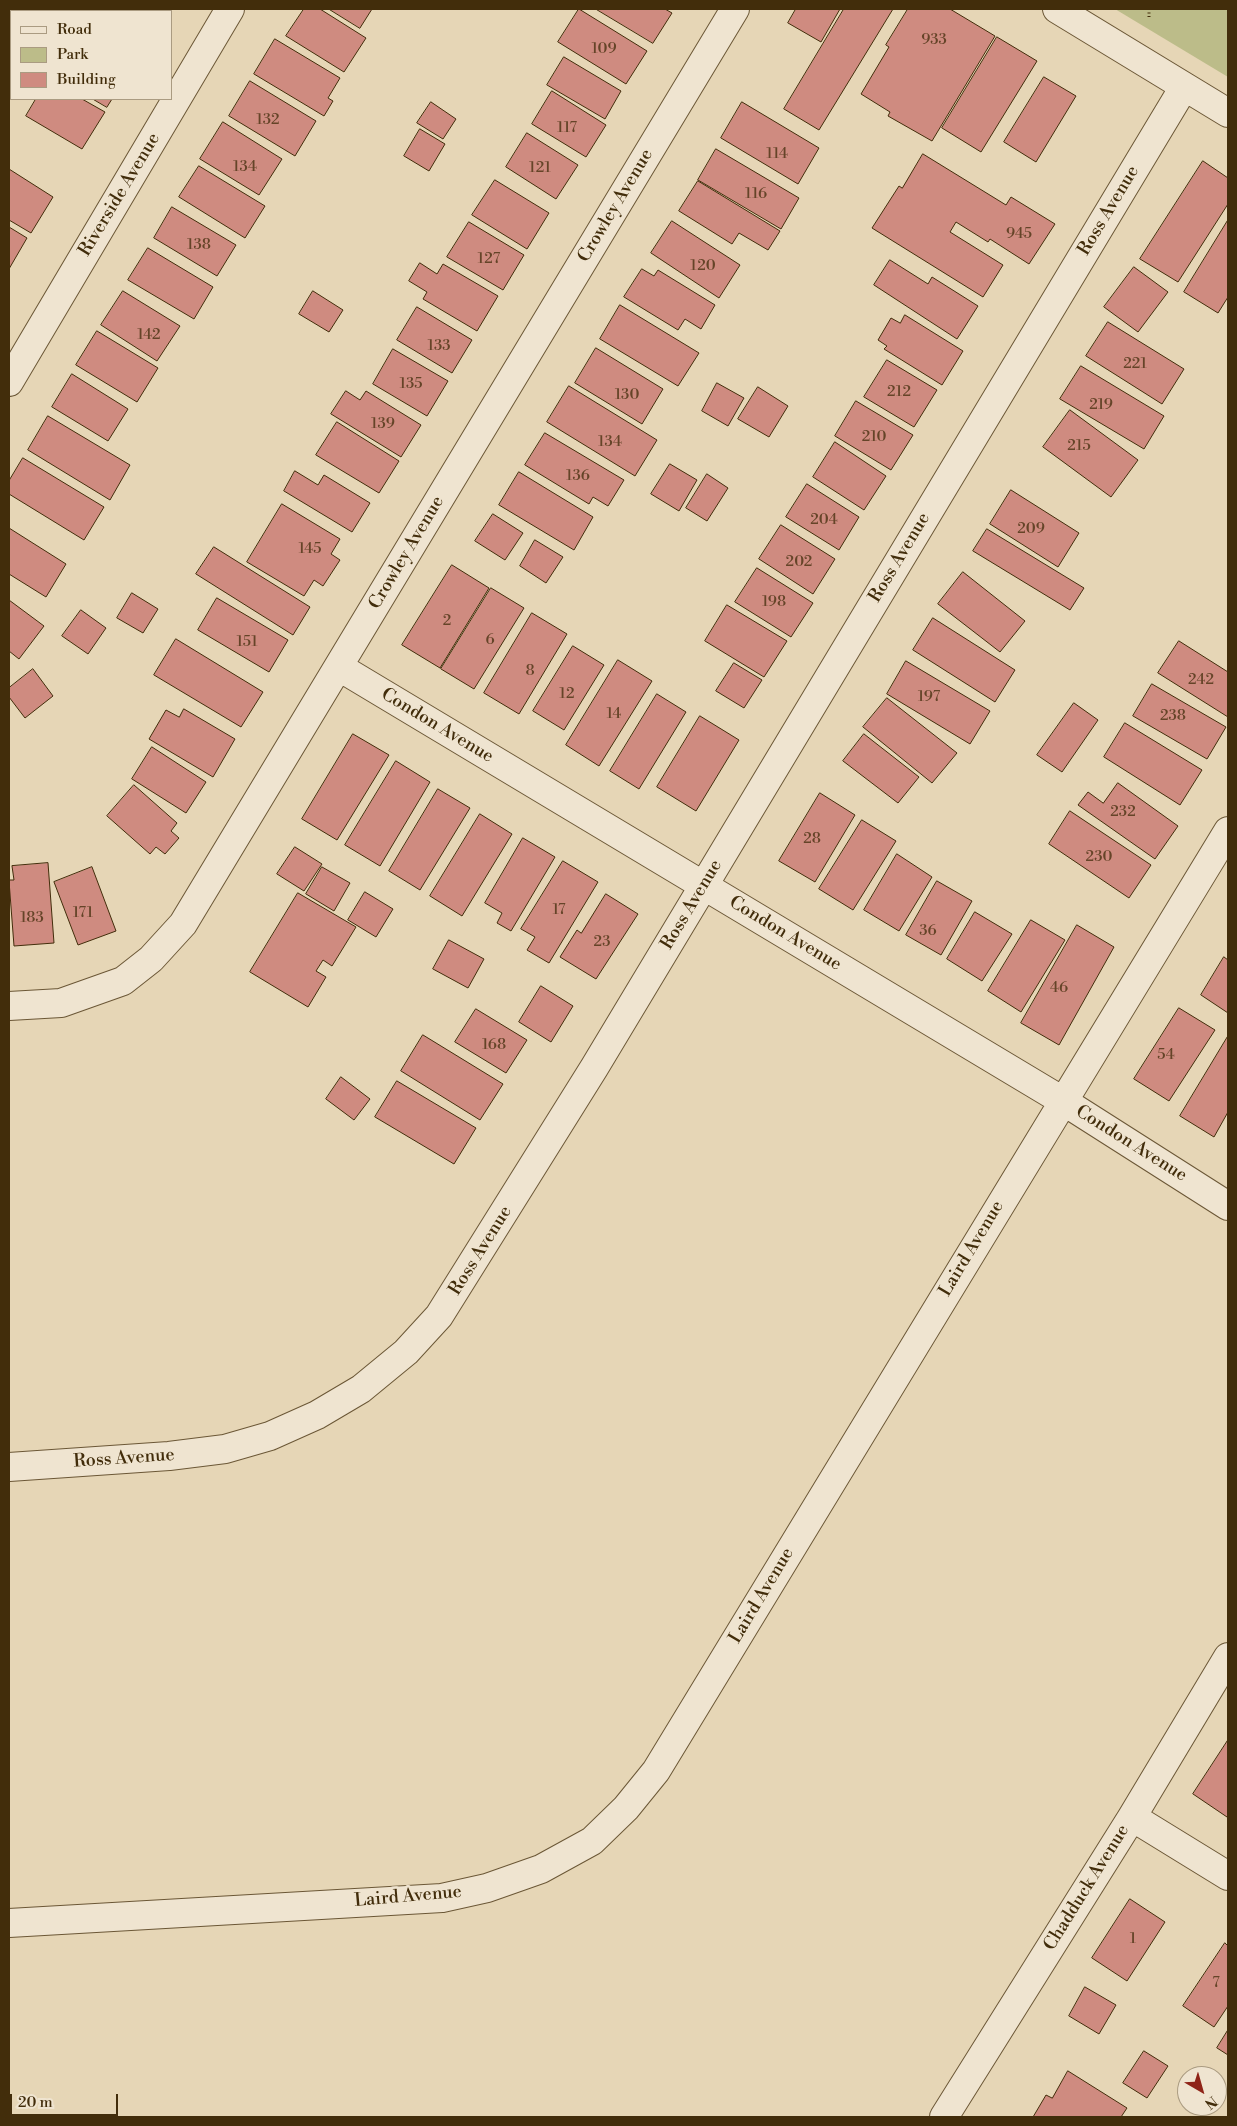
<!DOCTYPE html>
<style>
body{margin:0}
#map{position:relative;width:1237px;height:2126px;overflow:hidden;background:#e6d6b6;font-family:"Libre Bodoni",serif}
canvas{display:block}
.frame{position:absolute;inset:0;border:10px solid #422d0b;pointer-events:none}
.legend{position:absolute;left:10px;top:10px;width:162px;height:90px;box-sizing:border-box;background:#efe4d0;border:1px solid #aa9b81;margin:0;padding:6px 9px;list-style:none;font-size:15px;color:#422d0b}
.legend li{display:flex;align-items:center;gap:10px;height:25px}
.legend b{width:25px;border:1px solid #aa9b81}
.north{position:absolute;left:1177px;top:2066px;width:50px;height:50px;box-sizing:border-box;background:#efe4d0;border:1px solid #aa9b81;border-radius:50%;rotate:142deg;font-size:14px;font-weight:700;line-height:20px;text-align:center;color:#422d0b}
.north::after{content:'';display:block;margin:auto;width:18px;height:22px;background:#8f2418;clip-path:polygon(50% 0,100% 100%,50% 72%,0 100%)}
.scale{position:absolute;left:10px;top:2094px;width:108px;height:22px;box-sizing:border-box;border:2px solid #422d0b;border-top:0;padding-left:6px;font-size:15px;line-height:18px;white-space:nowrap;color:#422d0b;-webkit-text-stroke:4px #efe4d0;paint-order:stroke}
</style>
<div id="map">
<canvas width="1237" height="2126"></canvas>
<div class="frame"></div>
<ul class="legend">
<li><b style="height:6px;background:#efe4d0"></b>Road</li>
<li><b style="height:14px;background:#bcbc89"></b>Park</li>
<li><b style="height:14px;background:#cf8b80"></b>Building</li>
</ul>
<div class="north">N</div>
<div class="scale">20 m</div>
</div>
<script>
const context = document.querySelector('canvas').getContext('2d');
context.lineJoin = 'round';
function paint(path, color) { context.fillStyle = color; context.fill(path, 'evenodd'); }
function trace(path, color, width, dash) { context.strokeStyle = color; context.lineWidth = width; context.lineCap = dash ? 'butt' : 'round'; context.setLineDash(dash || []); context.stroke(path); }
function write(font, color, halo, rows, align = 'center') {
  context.font = font + ' "Libre Bodoni",serif'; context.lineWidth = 5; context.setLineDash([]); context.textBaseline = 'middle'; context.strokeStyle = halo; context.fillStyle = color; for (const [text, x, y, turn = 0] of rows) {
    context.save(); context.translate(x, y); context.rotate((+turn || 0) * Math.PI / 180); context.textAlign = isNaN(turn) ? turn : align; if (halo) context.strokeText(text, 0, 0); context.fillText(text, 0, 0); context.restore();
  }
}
const green = new Path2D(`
 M1115 9H1228V77Z`);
const building = new Path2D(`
 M75 9H115L119 11H73Z
 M304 9H320L366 38 344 72 286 36Z
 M329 9H372L360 28Z
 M579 9 647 51 626 84 558 42Z
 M596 9H665L672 13 653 43Z
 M796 9H840L821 42 788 23Z
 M844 9H893L819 130 784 109Z
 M908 9H950L995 36 932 141 888 116 890 112 861 94 889 47 886 45Z
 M997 37 1037 61 981 152 942 128Z
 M275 39 340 78 328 98 333 101 324 116 254 74Z
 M564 57 621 91 605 119 547 85Z
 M1044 77 1076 96 1036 162 1004 142Z
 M250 81 316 121 295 156 229 116Z
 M552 91 606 125 586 157 532 124Z
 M36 99H82L105 112 82 149 26 116Z
 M93 99H112L107 107Z
 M431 102 456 119 443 139 417 123Z
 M742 102 819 148 798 184 721 138Z
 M223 122 282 159 259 195 200 159Z
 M420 129 445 144 429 171 404 156Z
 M527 133 578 165 556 199 506 167Z
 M716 149 799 198 781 229 698 180Z
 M923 154 1006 205 1011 197 1055 224 1029 264 990 239 988 242 956 222 950 232 1003 265 983 297 872 228 899 186 902 188Z
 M1203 161 1228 178V204L1178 282 1140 259Z
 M199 166 265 206 245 238 179 197Z
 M9 169 53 197 31 233 9 220Z
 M495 180 549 213 527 249 472 215Z
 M698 181 780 231 768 250 739 233 732 244 679 211Z
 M172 207 236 245 217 276 154 238Z
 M1228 220V297L1218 313 1184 292Z
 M672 221 740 265 719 298 651 253Z
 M469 222 524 255 503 290 447 257Z
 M9 227 27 238 9 269Z
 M148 248 213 287 194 319 128 280Z
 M890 260 928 284 932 277 978 306 957 339 874 285Z
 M420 263 437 274 443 264 498 296 477 331 423 299 427 292 409 281Z
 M1134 267 1168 292 1138 332 1104 307Z
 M642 269 654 276 658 270 715 305 701 329 685 319 678 330 624 297Z
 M123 291 180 326 157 361 101 325Z
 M313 291 343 310 329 332 299 314Z
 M620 305 699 353 678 386 600 339Z
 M417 307 472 340 452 373 397 340Z
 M905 315 963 351 942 385 884 349 887 346 878 340 891 318 900 323Z
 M1108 322 1184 369 1162 404 1086 356Z
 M97 331 158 368 137 402 76 365Z
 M596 348 663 389 642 424 575 383Z
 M393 349 448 381 427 416 373 384Z
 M887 360 937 390 914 427 864 397Z
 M1081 366 1164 416 1144 449 1060 399Z
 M72 374 128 409 108 441 52 407Z
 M717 383 744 398 728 426 702 411Z
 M569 386 657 440 635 476 547 422Z
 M758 387 788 406 769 437 738 419Z
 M346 391 360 400 366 391 421 425 401 457 331 414Z
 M856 401 913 435 891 470 835 436Z
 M1070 410 1138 460 1111 497 1043 447Z
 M48 416 130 465 110 500 28 450Z
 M337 422 399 461 379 493 316 455Z
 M545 433 624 480 608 506 593 497 589 504 525 465Z
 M835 442 886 476 864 510 813 477Z
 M23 458 104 507 84 540 9 494V481Z
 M670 464 697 480 679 511 651 494Z
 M295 471 318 485 324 475 370 503 352 532 284 491Z
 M519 472 593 517 574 550 499 505Z
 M707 474 728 488 707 521 686 508Z
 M807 484 859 517 839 550 786 517Z
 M1011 490 1079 533 1058 567 990 524Z
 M282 504 340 539 331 554 340 560 323 586 314 580 304 596 247 562Z
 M493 514 523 533 505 560 475 541Z
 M781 525 835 559 813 594 759 559Z
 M9 528 66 564 46 597 9 574Z
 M987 529 1084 588 1070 610 973 551Z
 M535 540 563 557 546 583 520 566Z
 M214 547 310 607 293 635 196 574Z
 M452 565 489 588 440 668 402 645Z
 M757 568 813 603 791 637 735 602Z
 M963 572 1025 621 1000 652 938 604Z
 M491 588 524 608 474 689 441 669Z
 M132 593 158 609 143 633 117 618Z
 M217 598 288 640 269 672 198 630Z
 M9 600 44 626 19 659 9 651Z
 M727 605 787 641 764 677 705 641Z
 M81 610 106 628 88 654 62 636Z
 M532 613 567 634 519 714 484 693Z
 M933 618 1015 670 995 702 913 650Z
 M176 639 263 692 241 727 154 675Z
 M1179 641 1228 672V717L1158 673Z
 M573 646 604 665 564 730 533 711Z
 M618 660 652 681 599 766 566 745Z
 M906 661 990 711 970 744 887 694Z
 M734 663 762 680 744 708 716 691Z
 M33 669 53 696 25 718 9 697V688Z
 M1152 684 1226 727 1207 759 1133 716Z
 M657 694 686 712 639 789 610 771Z
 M887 698 957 753 932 783 863 727Z
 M1074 703 1098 720 1062 772 1037 755Z
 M184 709 235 739 213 777 149 739 166 710 179 717Z
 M700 716 739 740 696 811 657 787Z
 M1125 723 1202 770 1180 805 1104 757Z
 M353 734 389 755 337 840 302 819Z
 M864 734 919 777 898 803 843 761Z
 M152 747 206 782 186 813 132 779Z
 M396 761 430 782 380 866 345 845Z
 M1118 783 1178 826 1155 859 1078 805 1088 792 1103 803Z
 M134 785 177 823 171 831 179 838 165 854 156 847 150 854 107 816Z
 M438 789 470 808 420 890 389 871Z
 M820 793 855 815 815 882 779 861Z
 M1070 811 1151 865 1129 898 1049 844Z
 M480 814 512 834 462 916 430 896Z
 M862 820 896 841 853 910 819 889Z
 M523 838 555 857 511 931 497 923 502 913 485 903Z
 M295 847 322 864 304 891 277 874Z
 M897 854 932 877 899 931 864 910Z
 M563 861 598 882 549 963 527 950 535 937 521 929Z
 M48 863 54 943 14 946 9 881V880H14L12 866Z
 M92 867 116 931 78 945 54 882Z
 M322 867 350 883 334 911 306 894Z
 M937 881 972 901 941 955 906 935Z
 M365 892 393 909 376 937 348 920Z
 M298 893 356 927 332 966 323 960 316 971 326 977 308 1007 250 972Z
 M606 894 638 914 596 979 560 957 577 930 581 933Z
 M975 912 1012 934 982 981 947 959Z
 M1031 920 1065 940 1021 1012 988 991Z
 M1077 925 1114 947 1059 1045 1021 1023Z
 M449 940 484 959 468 988 433 969Z
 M1224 957 1228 960V1013L1201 995Z
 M541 986 573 1006 551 1042 519 1022Z
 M1179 1008 1215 1030 1169 1101 1134 1079Z
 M476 1009 527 1040 506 1073 455 1042Z
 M423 1035 503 1084 480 1120 401 1071Z
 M1228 1036V1112L1214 1137 1180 1116Z
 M341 1077 370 1099 354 1120 326 1099Z
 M397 1081 476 1128 454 1164 375 1117Z
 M1228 1740V1815L1227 1817 1193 1794Z
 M1130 1899 1165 1922 1127 1981 1092 1958Z
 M1225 1943 1228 1946V2006L1214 2027 1183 2006Z
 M1085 1987 1116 2005 1099 2034 1069 2016Z
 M1228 2030V2055L1217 2048Z
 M1144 2051 1168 2066 1147 2098 1123 2083Z
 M1068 2071 1127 2108 1121 2117H1033L1046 2095 1052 2098Z`);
const path = new Path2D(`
 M1149 9V19`);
const minor = new Path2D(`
 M1057 9 1228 113
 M9 382 230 9
 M339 667 1063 1101 1228 1206
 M9 1006 61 1003 123 981 151 959 183 924 735 9
 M9 1467 169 1456 225 1449 270 1436 317 1415 361 1389 406 1352 439 1316 594 1068 1184 87
 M1132 1817 1228 1876
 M9 1923 442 1898 487 1888 541 1869 592 1841 626 1808 656 1771 1228 831
 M944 2117 1132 1817 1228 1657`);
const numberNames = [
 ["933",934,40],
 ["109",604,49],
 ["132",268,120],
 ["117",567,128],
 ["114",777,154],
 ["134",245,167],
 ["121",540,168],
 ["116",756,194],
 ["945",1019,234],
 ["138",199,245],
 ["127",489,259],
 ["120",703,266],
 ["142",149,335],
 ["133",439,346],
 ["221",1135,364],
 ["135",411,384],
 ["212",899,392],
 ["130",627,395],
 ["219",1101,405],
 ["139",383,424],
 ["210",874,437],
 ["134",610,442],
 ["215",1079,446],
 ["136",578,476],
 ["204",824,520],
 ["209",1031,529],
 ["145",310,549],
 ["202",799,562],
 ["198",774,602],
 ["2",447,621],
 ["6",490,640],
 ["151",247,642],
 ["8",530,671],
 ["242",1201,680],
 ["12",567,694],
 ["197",929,697],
 ["14",614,714],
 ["238",1173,716],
 ["232",1123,812],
 ["28",812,839],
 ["230",1099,857],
 ["17",559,910],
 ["171",83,913],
 ["183",32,918],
 ["36",928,931],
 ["23",602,942],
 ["46",1059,988],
 ["168",494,1045],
 ["54",1166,1055],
 ["1",1133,1939],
 ["7",1216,1983]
];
const streetNames = [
 ["Riverside Avenue",120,195,-59],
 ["Crowley Avenue",616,206,-59],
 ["Ross Avenue",1109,211,-59],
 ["Crowley Avenue",407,553,-59],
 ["Ross Avenue",900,558,-59],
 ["Condon Avenue",437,726,31],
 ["Ross Avenue",692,905,-59],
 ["Condon Avenue",785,934,31],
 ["Condon Avenue",1131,1144,32],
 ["Laird Avenue",972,1249,-59],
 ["Ross Avenue",481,1251,-58],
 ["Ross Avenue",124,1459,-4],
 ["Laird Avenue",762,1596,-59],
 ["Chadduck Avenue",1087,1888,-58],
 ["Laird Avenue",408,1897,-5]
];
paint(green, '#bcbc89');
paint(building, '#cf8b80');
trace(building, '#422d0b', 1);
trace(minor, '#6b5736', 30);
trace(path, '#422d0b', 3, [1, 2.5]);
trace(minor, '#efe4d0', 28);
write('15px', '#654428', null, numberNames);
write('18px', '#422d0b', '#efe4d0', streetNames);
</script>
